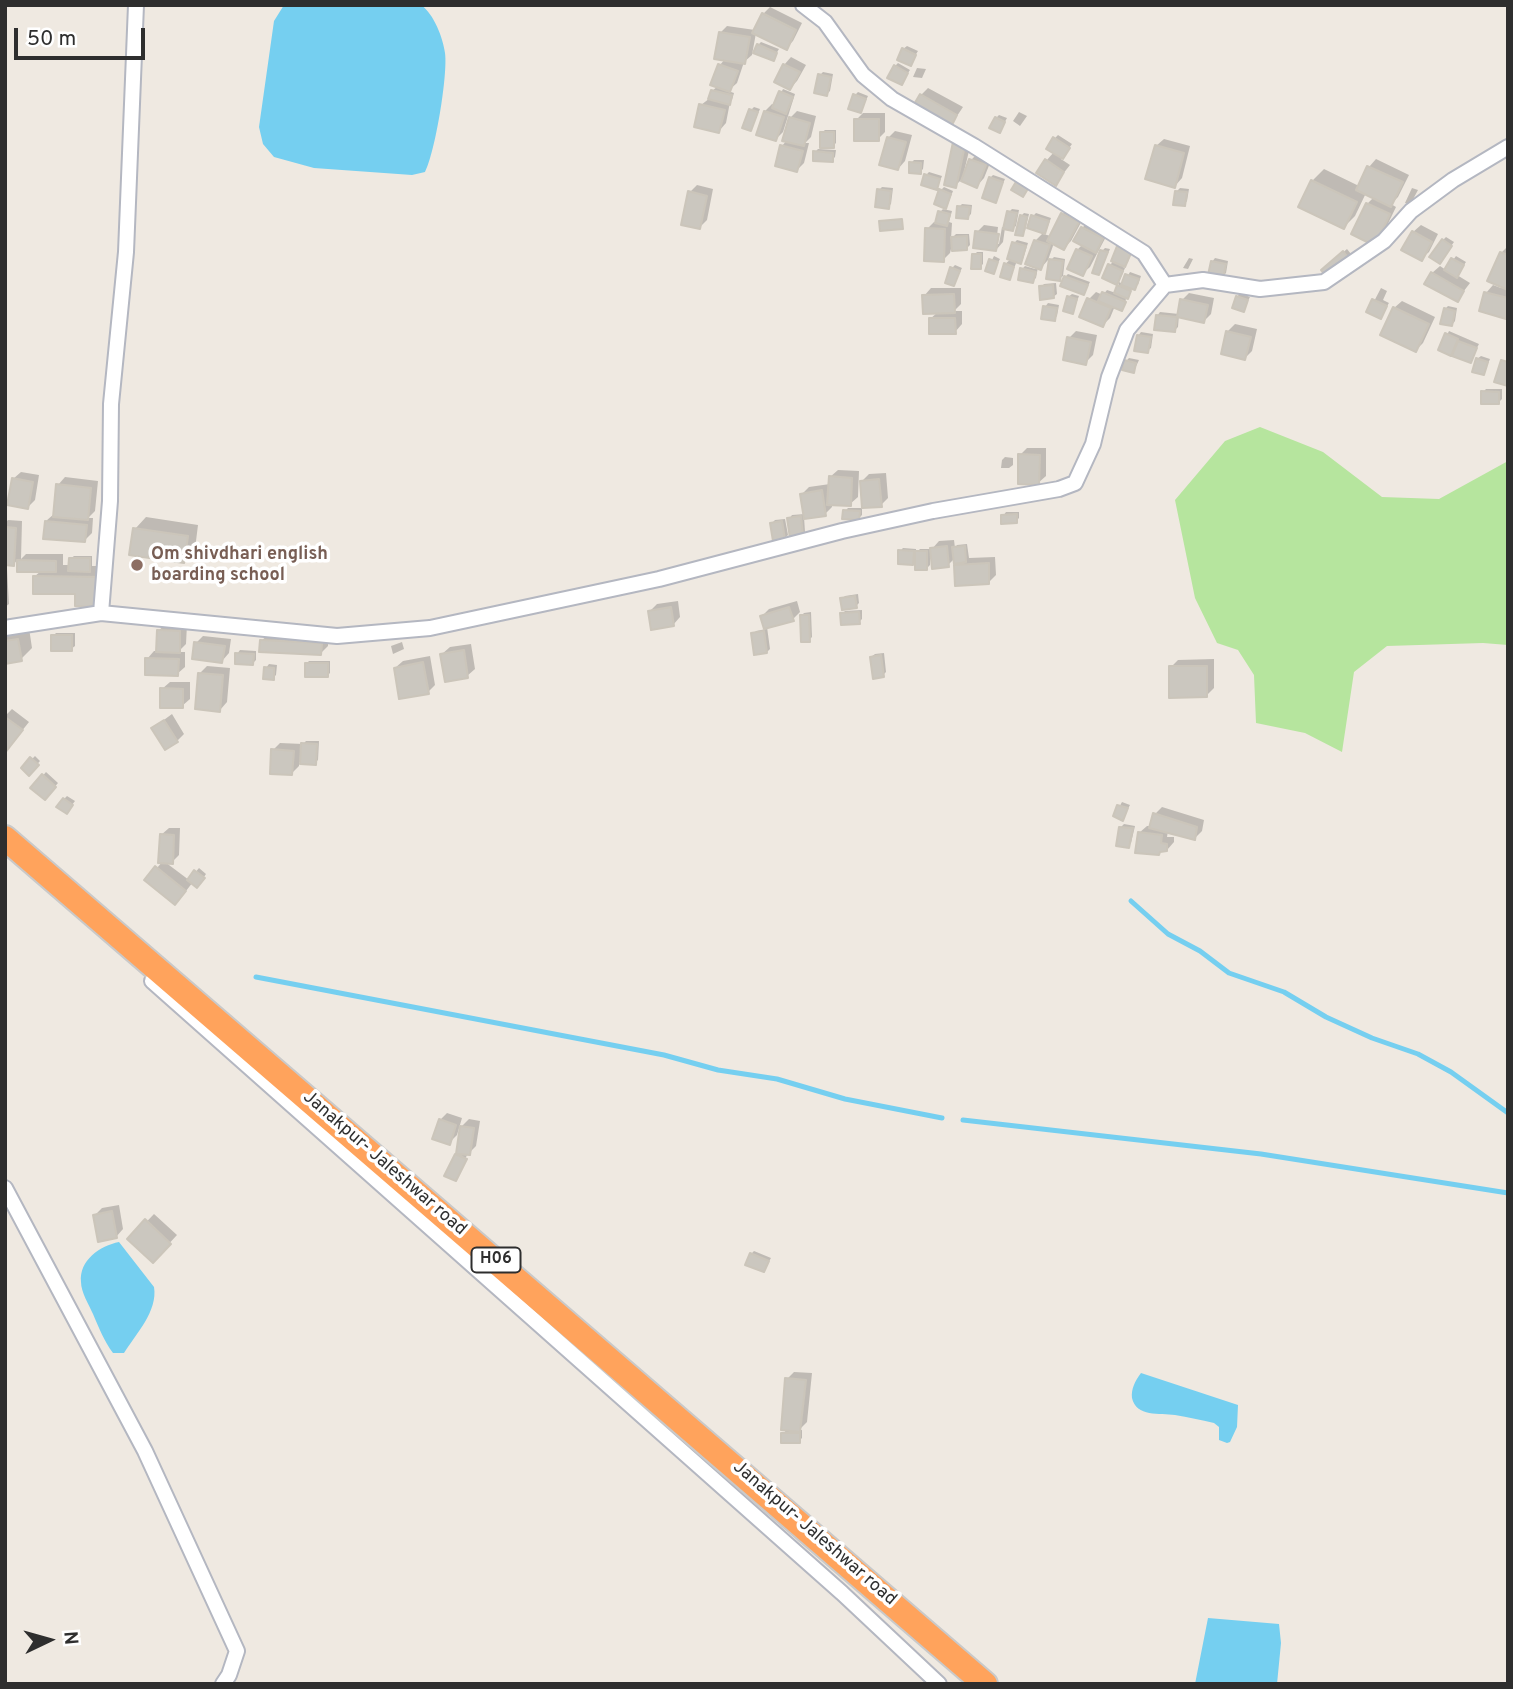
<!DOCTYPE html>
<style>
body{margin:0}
#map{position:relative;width:1513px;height:1689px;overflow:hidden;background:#efe9e1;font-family:Overpass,sans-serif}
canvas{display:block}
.frame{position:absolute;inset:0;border:7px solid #2e2e2e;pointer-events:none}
.north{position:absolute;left:14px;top:1605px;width:70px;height:70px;-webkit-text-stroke:5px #fff;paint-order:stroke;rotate:85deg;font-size:19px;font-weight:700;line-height:28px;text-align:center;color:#2e2e2e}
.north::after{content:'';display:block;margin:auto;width:24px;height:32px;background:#2e2e2e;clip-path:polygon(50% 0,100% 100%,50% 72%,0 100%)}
.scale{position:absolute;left:14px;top:28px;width:131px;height:32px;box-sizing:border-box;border:4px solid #2e2e2e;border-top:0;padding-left:9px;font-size:21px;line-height:24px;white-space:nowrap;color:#2e2e2e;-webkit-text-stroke:5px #fff;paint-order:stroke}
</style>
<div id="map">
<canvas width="1513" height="1689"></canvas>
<div class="frame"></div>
<div class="north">N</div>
<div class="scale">50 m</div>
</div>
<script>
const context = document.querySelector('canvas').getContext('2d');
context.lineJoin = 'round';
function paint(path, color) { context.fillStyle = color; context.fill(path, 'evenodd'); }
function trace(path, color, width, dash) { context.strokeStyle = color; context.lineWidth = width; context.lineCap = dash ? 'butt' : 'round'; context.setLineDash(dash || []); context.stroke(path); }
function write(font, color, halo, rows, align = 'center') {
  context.font = font + ' Overpass,sans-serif'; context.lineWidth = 7; context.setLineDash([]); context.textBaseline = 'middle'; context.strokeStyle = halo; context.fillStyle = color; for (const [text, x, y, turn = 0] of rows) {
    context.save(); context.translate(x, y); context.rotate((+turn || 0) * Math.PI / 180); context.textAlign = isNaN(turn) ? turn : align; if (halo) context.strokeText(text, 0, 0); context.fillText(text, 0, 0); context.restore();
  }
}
const green = new Path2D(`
 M1260 427 1323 452 1382 497 1439 499 1508 461V645L1483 643 1387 646 1354 672 1342 752 1305 733 1256 723 1254 675 1238 650 1217 643 1195 598 1175 500 1225 441Z`);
const water = new Path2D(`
 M284 5H421C434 14 443 38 445 53 448 75 435 153 425 172L412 175 314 168 274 157 263 144 259 127 274 21Z
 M119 1242 154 1287C158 1311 136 1334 124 1353H113C104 1341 99 1328 93 1314 89 1305 81 1292 81 1282 79 1260 100 1246 119 1242Z
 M1141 1373 1238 1405 1237 1427 1230 1442 1227 1443 1219 1440V1427L1214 1423C1201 1420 1188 1417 1175 1415 1160 1413 1136 1417 1132 1398 1131 1389 1135 1381 1141 1373Z
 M1208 1618 1279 1624 1281 1643 1277 1684H1195Z`);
const shadow = new Path2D(`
 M770 7 802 23 793 41 786 48 756 33 752 55 744 62 737 83 728 91 734 93 732 100 730 102 726 123 719 131 701 105 710 98 712 91 718 86 720 65 725 59 720 33 727 26 755 30 763 14Z
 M761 42 779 49 773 59 758 45Z
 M907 46 918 51 910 64 903 49Z
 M791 57 806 65 797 81 790 88 784 65Z
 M898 63 910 70 901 83 895 66Z
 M917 68 926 69 922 78 913 77Z
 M823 72 833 74 830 91 827 94 820 75Z
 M928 88 963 107 951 125 921 95Z
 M783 89 795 94 783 132 776 139 765 111 772 104 775 105Z
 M858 92 868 96 861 111 855 95Z
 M754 107 760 109 751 129V110Z
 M797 111 816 116 811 137 805 143H809L804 163 797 170 782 146 787 140 789 121H787Z
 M1019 112 1027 116 1020 126 1013 121Z
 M863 113H885V132L878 139 856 120Z
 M999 115 1007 118 1000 131 996 118Z
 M825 130H836V143L833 146 821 133Z
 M895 131 912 135 905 161 898 169 888 138Z
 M1058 135 1072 144 1061 159 1070 165 1055 184 1046 161 1054 152 1055 138Z
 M972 138 964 172 966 173 971 160 978 153 992 158 984 178 977 186 961 180 955 186V143Z
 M1164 139 1190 146 1182 178 1175 186 1156 146Z
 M818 149 836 150 835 157 832 160 815 152Z
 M1376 159 1409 175 1398 197 1391 204 1396 207 1382 236 1375 244 1367 204 1374 197 1366 193 1355 216 1344 227 1300 206 1312 181 1324 169 1359 186 1369 167Z
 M914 160H924L923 169 920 172 911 163Z
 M929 172 942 176 937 188 926 175Z
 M993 175 1005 179 995 201 990 178Z
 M697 185 713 189 707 220 699 228 690 192Z
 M882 187 893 188 891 204 888 207 879 190Z
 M944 187 953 191 948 204 943 209 952 211 949 222 952 223 951 239 956 234H969L970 245 966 249H951L950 253 943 260 927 229 934 222H937L940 212 945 207 941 190Z
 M1180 188 1189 189 1187 201 1184 205 1177 191Z
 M1412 188 1418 190 1410 205 1405 203Z
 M962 204 972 205 971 214 968 217 959 207Z
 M1070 207 1085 215 1071 241 1064 248 1054 243 1048 260 1041 268 1038 267 1036 278 1032 281 1022 269 1025 266 1035 269V241L1044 232 1033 216 1036 213 1051 218 1047 229 1043 234 1051 236 1063 214Z
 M1012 209 1019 210 1016 226 1012 229 1009 212Z
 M1024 213 1029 214 1025 231 1022 234 1021 216Z
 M1089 221 1109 231 1090 267 1082 274 1077 250 1083 244 1082 228Z
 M984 225 998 227 996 244H999L1002 227 1005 228 1003 242 996 250 977 232Z
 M1421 225 1438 234 1429 252 1421 259 1413 232Z
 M1446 237 1454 242 1442 259 1443 240Z
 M1017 240 1028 243 1023 259 1020 262 1017 261 1010 278 1005 264 1011 259 1014 243Z
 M1122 244 1133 249 1128 262 1123 267 1125 268 1119 282 1123 284 1130 272 1141 276 1138 285 1133 287 1126 298 1125 306 1122 309 1115 306 1110 318 1103 325 1089 299 1096 292 1103 295 1107 290 1116 293 1119 284 1104 277Z
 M1508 246V315L1506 317 1486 293 1493 285 1501 288V253Z
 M1105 248 1110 249 1099 273 1102 251Z
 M1347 249 1351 254 1348 257 1326 267Z
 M977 252H983V264L980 267 974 255Z
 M994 256 1000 259 993 272 987 270Z
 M1456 256 1466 262 1457 275 1470 283 1457 300 1432 273 1440 266 1446 270Z
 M1054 257 1065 259 1063 276 1059 279 1051 260Z
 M1189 258 1193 259 1188 269 1183 268Z
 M1215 258 1228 261 1226 273 1223 276 1212 262Z
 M955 265 962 268 954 284 952 268Z
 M1068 274 1090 282 1084 293 1065 277Z
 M1056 283 1057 294 1053 297 1041 287 1044 284Z
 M931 288H961V304L954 311H962V324L955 332 930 319 938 312 924 296Z
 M1381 288 1387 291 1383 300 1389 303 1380 317 1369 311Z
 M1189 293 1214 298 1211 314 1204 321 1179 315 1178 327 1175 330 1157 316 1160 312 1179 314 1182 300Z
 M1240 293 1250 297 1243 310 1237 297Z
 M1072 294 1079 296 1073 312 1068 297Z
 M1402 301 1435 317 1423 343 1416 350 1394 308Z
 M1048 303 1059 305 1057 316 1054 319 1045 307Z
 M1448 306 1457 308 1455 321 1452 325 1445 309Z
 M1235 324 1257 329 1252 351 1245 358 1227 332Z
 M1076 331 1097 335 1093 355 1085 363 1069 338Z
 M1449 331 1479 344 1470 361 1440 349Z
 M1141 332 1153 334 1151 348 1147 351 1138 336Z
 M1481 356 1490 359 1484 373 1477 359Z
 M1129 358 1139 360 1134 371 1126 361Z
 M1486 389H1502V399L1498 403 1483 392Z
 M1027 448H1046V476L1038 483 1020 455Z
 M1005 457 1013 458V465L1009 468H1001L1002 460Z
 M838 470 859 471 858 497 850 504 832 503V507L825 514 804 517 805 532 802 535 789 519 792 515 805 514 802 494 809 487 830 484V477Z
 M21 472 39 475 35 500 28 507 13 479Z
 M886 473 888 498 881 505 862 481 869 474Z
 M65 477 98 481 95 511 88 518H93L92 533 84 541 46 521 54 514 58 485Z
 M848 508H862V515L859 518 845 511Z
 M1006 512H1019V518L1016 521 1003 516Z
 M146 517 198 525 195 549 184 561 135 529Z
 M785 519 788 535 785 538 772 523 775 520Z
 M8 520 22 521 21 559 26 554H63V565H70V559L74 556H92V566H110L109 594 77 593 35 576 41 571 18 570V559L14 564H5V523Z
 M954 540 955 548 957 545 967 544 969 558 995 557 996 575 988 583 956 565 960 561 955 558 948 565 930 553V565L927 568 917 558 912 563 900 551 903 548 916 549V553L920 549H932L939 541Z
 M5 569H7L9 604 5 607Z
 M858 594 859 603 856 606 842 599 845 596Z
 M678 601 680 617 673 625 650 611 657 604Z
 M797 601 800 612 793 619 767 627 770 649 767 652 753 634 756 631 766 629 762 616 769 609Z
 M862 610V619L859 622 842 614 845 611Z
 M811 612 812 637 809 640 801 616 804 613Z
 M166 624H187L186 644 178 652H185V667L177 674 147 659 154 651H158V631Z
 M29 628 32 648 21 659 5 662V632Z
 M56 633H75V646L71 649 53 636Z
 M269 634 328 637V646L320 654 261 641Z
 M203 636 231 639 229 653 222 661 196 643Z
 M402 642 404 649 393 654 391 646Z
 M471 644 475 669 467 676 442 654 450 647Z
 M240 650 256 651V660L253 663 237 654Z
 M884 653 886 672 883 675 871 657 875 654Z
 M430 656 435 685 428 692 395 668 403 661Z
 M1214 659V688L1206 696 1171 667 1178 660Z
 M309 661H330V673L327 676 306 664Z
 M269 664 277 665 276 675 273 678 266 668Z
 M207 666 230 668 227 702 220 710 200 673Z
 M170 682H190V699L182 706 162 689Z
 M12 709 29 722 5 752V716Z
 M172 714 184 734 177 741 153 728Z
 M306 741H319L318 760 315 763 299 762V766L292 773 273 750 280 743 303 744Z
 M35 756 40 761 29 773 23 768Z
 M46 772 58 783 45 798 33 787Z
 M67 796 75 801 69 809 64 799Z
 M1122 802 1130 805 1123 818 1115 815Z
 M1162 807 1204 820 1202 831 1195 838 1168 831 1167 837H1174V842L1167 850 1139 833 1147 826H1152L1155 814Z
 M1124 824 1135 826 1131 843 1128 846 1121 827Z
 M169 828H180L179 855 172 862H165L189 880 199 868 206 874 200 883 193 882 182 896 157 868 163 861 161 835Z
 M447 1113 462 1118 457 1135 449 1143 440 1120Z
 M469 1119 480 1121 476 1146 467 1155 456 1179V1155L461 1127Z
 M119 1205 123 1229 116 1237 95 1215 102 1208Z
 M154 1214 177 1235 153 1261 130 1239Z
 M754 1251 771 1258 764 1270 751 1254Z
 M794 1372 812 1373 807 1422 799 1430H802V1438L799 1441 783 1434 788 1428 787 1379Z`);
const stream = new Path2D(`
 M1131 901 1168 934 1200 951 1229 973 1284 992 1326 1017 1372 1038 1418 1054 1451 1072 1508 1113
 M256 977 664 1055 718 1070 777 1079 845 1099 942 1118
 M963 1120 1261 1154 1508 1193`);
const building = new Path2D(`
 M762 13 796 30 787 50 752 33Z
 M719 32 750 37 745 64 714 59Z
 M757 44 777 53 774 61 753 53Z
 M902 48 916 55 911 66 897 60Z
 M718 64 738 71 730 92 710 85Z
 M783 64 800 72 790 90 774 82Z
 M894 65 908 73 902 85 887 78Z
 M818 74 831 77 827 96 814 93Z
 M711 90 732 95 730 105 708 99Z
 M779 91 793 97 786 114 772 108Z
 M853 94 866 99 861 113 848 109Z
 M920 94 957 115 951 127 913 106Z
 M699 104 725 110 719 133 694 127Z
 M749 109 758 112 751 131 742 128Z
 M764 111 784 117 776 141 756 135Z
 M789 117 810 123 804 146 782 141Z
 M995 117 1005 122 1000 133 989 128Z
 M854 119H879V141H854Z
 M820 132H834V148H820Z
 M887 137 906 142 898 170 879 165Z
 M1053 137 1070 148 1063 159 1046 149Z
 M953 142 965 145 956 188 944 185Z
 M780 145 803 151 797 172 775 166Z
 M1155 145 1184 153 1175 188 1145 179Z
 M813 151 833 153V162L813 161Z
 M969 159 986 165 977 188 961 181Z
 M1045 159 1064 172 1056 186 1036 173Z
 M909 162 921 163V174L909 173Z
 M1367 166 1403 182 1391 207 1356 190Z
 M924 174 940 179 937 190 921 185Z
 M989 177 1003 182 996 203 982 198Z
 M1017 180 1029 187 1023 197 1011 190Z
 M1311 180 1357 202 1344 229 1298 207Z
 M877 189 891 191 889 209 875 207Z
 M939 189 951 194 946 209 934 204Z
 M688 191 707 196 700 229 681 225Z
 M1175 191 1187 192 1185 206 1173 205Z
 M1366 203 1390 214 1375 246 1351 234Z
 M957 206 970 207 968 219 956 218Z
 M938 211 950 214 947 226 935 223Z
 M1007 211 1017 213 1013 231 1003 229Z
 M1061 213 1079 222 1064 250 1047 241Z
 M1020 215 1027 217 1023 236 1015 235Z
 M1031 215 1049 221 1045 234 1027 228Z
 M902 219 903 229 880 231 879 221Z
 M1081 227 1103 238 1096 253 1073 241Z
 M925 228 945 229 944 262 924 261Z
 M975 231 999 234 996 251 973 248Z
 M1412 231 1432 242 1422 261 1401 250Z
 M967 236V250L952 251 951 237Z
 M1442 239 1452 246 1440 264 1429 257Z
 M1034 240 1050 245 1041 270 1025 264Z
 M1012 242 1026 246 1021 264 1007 259Z
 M1117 246 1131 253 1125 267 1111 261Z
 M1076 249 1092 256 1083 276 1067 269Z
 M1100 250 1108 252 1099 275 1092 273Z
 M1343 251 1349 259 1327 277 1321 270Z
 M1500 252 1508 255V290L1487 281Z
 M972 254H981V269H971Z
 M1451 258 1464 265 1457 278 1444 270Z
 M989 259 998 262 994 274 985 271Z
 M1049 259 1063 261 1060 281 1046 279Z
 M1211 261 1226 264 1223 278 1208 275Z
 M1004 263 1014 267 1010 280 1000 277Z
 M1108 264 1123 271 1117 285 1102 278Z
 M950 267 960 271 954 286 945 283Z
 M1020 268 1036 272 1033 283 1018 280Z
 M1431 272 1464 291 1458 302 1424 284Z
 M1125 274 1139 279 1135 290 1121 285Z
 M1064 276 1088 285 1084 295 1060 286Z
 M1053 285 1054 298 1040 300 1039 286Z
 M1117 285 1131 291 1128 299 1114 293Z
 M1102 292 1126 302 1122 311 1098 301Z
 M1484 292 1508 298 1506 319 1479 311Z
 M954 294 955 313 923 314 922 295Z
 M1067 296 1077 299 1073 314 1063 311Z
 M1236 296 1248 300 1244 312 1232 308Z
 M1087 298 1111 308 1103 327 1079 317Z
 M1180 299 1208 305 1204 323 1177 317Z
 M1372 299 1387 306 1381 319 1366 312Z
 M1043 306 1057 308 1055 321 1041 319Z
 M1393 307 1429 324 1416 352 1380 335Z
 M1444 308 1455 311 1452 326 1440 324Z
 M1156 315 1177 317 1175 332 1154 330Z
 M929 318H955L956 334H929Z
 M1226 331 1251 337 1245 360 1221 354Z
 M1445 333 1458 339 1451 356 1438 350Z
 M1137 335 1151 337 1148 353 1134 351Z
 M1067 337 1091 342 1086 365 1063 360Z
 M1458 341 1477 348 1471 363 1452 356Z
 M1476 358 1488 362 1484 375 1472 372Z
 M1124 360 1136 363 1134 373 1122 370Z
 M1501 360 1508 362V386L1494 382Z
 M1481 391 1499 392V404H1481Z
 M1018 454 1040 455 1039 485 1018 484Z
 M829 476 852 478 851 506 827 505Z
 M12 478 33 482 28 509 7 505Z
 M879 479 882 507 862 508 860 481Z
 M56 484 91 488 88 520 53 517Z
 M822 490 826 516 804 519 800 494Z
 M843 510 860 511 859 520 842 519Z
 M1017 514V523L1001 524V515Z
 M801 516 803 536 790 538 787 518Z
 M45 521 87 525 85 542 43 539Z
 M782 521 785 540 773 541 770 523Z
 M5 527 16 528 14 566 5 565Z
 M133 528 188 536 184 563 129 555Z
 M947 546 949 567 932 569 930 548Z
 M965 546 966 562 954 564 952 547Z
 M898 550 914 551 913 565 898 564Z
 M915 551H927V570H915Z
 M69 558H90V572L68 571Z
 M17 560 56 561V572H17Z
 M989 563V584L955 586 954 565Z
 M33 576 99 577V607L75 606V594H33Z
 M855 596 857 608 842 610 840 598Z
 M671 607 674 626 651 630 648 611Z
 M789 607 794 621 764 629 760 616Z
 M859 612 860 624 841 625 840 613Z
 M800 615H809L810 642H801Z
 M157 630 180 631V653L156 652Z
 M764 631 767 653 754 655 751 633Z
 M51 635H72V651H51Z
 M18 639 22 661 5 664V641Z
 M260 640 322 643 321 655 259 652Z
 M194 642 225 646 222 663 192 659Z
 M464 650 468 678 445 682 440 654Z
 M235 653 254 654 253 665 235 664Z
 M881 655 884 677 873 679 870 657Z
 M145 658 179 659 178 676 145 675Z
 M423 662 429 694 399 699 394 668Z
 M305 663H328V677H305Z
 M1169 666H1207V697L1169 698Z
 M264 667 274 668V680L263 679Z
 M198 673 223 675 220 712 195 709Z
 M160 688 183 689V708H160Z
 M5 717 23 730 5 753Z
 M164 720 178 742 165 750 151 728Z
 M301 743 317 744 316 765 300 764Z
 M271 749 294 751 292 775 270 774Z
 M30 757 39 765 29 776 21 768Z
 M42 774 56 787 45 800 30 788Z
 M63 798 73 805 67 814 56 807Z
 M1117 805 1128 808 1123 821 1113 816Z
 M1153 813 1197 827 1195 840 1149 828Z
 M1119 827 1133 828 1129 848 1116 846Z
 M1138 832 1162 835 1161 843 1167 844V851L1160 852 1159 855 1135 853Z
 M160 834 174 835 173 864 158 863Z
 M155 866 186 891 175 905 144 880Z
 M194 870 205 878 197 888 187 880Z
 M439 1119 456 1125 450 1145 432 1139Z
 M460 1126 474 1128 470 1155 456 1154Z
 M455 1154 467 1159 456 1181 444 1176Z
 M112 1211 117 1238 98 1242 93 1215Z
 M145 1219 171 1244 153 1263 127 1239Z
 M750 1253 769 1261 764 1272 745 1265Z
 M785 1378 806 1380 800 1432 781 1430Z
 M781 1433H800V1443H781Z`);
const street = new Path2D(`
 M803 5 825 22 863 75 892 99 974 146 1144 253 1165 285
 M101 613 110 501 111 404 126 252 136 5
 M5 628 101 613 337 636 430 628 659 579 842 531 933 511 1059 489 1075 483 1093 444 1109 377 1127 330 1165 285 1203 280 1260 289 1324 282 1384 241 1411 211 1453 180 1508 147
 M152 981 842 1593 939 1684
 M5 1188 145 1451 237 1651 229 1675 223 1684`);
const highway = new Path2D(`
 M5 838 985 1684`);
const markers = [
 [137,565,7,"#8d6e63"]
];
const shields = [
 [496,1260,49]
];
const shieldNames = [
 ["H06",496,1260]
];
const educationNames = [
 ["Om shivdhari english",151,555],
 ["boarding school",151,576]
];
const streetNames = [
 ["Janakpur- Jaleshwar road",384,1164,41],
 ["Janakpur- Jaleshwar road",814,1534,41]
];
paint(green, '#b6e59e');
paint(water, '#75cff0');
paint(shadow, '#0003');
trace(stream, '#75cff0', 5);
paint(building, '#cbc7bf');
trace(building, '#cbc5ba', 2);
trace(street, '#b4b7c1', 18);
trace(highway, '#c9c9c9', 28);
trace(street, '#fff', 14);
trace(highway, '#ffa35c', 24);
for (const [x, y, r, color] of markers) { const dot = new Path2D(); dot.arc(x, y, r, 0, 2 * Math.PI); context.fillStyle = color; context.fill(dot); trace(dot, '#fff', 2.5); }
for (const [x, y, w] of shields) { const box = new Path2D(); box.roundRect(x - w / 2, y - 12.5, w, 25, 5); context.fillStyle = '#fff'; context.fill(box); trace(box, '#2e2e2e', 2); }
write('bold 16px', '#2e2e2e', null, shieldNames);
write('bold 18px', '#785e54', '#fff', educationNames, 'left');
write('18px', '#2e2e2e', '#fff', streetNames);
</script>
